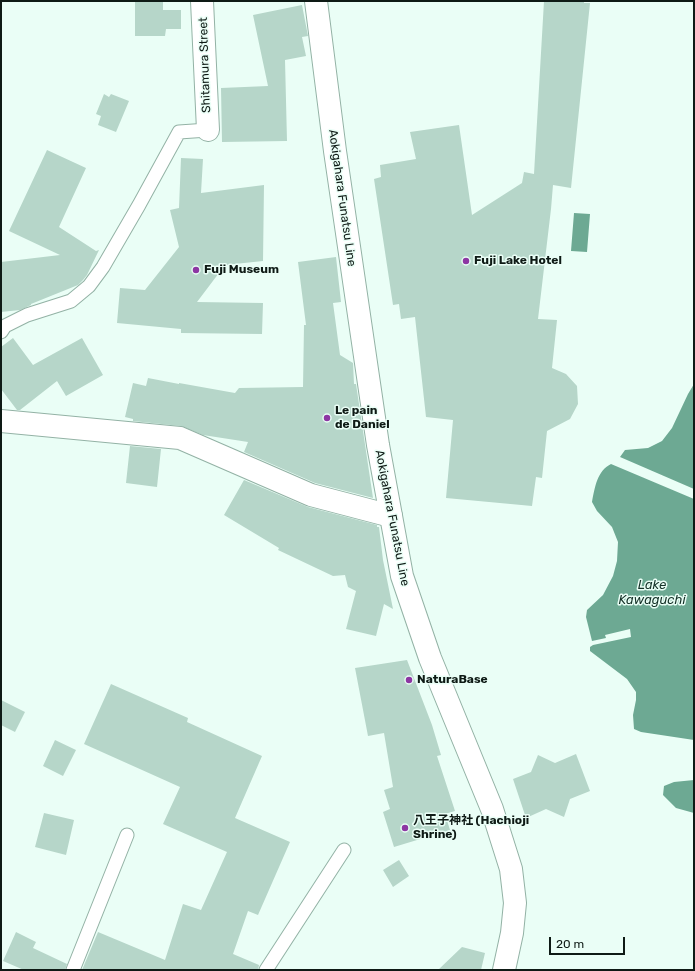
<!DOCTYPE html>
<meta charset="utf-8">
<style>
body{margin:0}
#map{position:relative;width:695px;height:971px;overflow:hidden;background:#eafef6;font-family:Rubik,sans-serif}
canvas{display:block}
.frame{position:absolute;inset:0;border:2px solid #0e1a15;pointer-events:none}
.scale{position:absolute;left:549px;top:937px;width:76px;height:18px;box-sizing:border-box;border:2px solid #0e1a15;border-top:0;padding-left:5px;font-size:12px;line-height:14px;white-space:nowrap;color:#0e1a15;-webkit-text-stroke:3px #eafef6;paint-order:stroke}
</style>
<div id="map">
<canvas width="695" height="971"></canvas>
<div class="frame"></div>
<div class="scale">20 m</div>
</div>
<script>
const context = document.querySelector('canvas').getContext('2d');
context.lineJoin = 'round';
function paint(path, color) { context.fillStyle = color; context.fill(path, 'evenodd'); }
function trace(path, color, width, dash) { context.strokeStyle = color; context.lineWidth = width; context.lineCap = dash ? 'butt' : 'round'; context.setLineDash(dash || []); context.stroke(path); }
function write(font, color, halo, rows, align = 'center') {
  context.font = font + ' Rubik,"Noto Sans JP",sans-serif'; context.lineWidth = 3; context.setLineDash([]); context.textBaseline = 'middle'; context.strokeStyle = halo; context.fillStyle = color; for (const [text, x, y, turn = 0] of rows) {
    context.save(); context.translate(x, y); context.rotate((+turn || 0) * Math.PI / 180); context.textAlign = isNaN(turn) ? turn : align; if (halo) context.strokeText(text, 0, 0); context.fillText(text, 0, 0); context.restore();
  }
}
const water = new Path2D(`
 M574 213 590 214 587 252 571 251Z
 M694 384V489L620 457 625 450 648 448 662 441 672 428 688 394Z
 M611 464 694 499V740L641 732 634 729 633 715 636 700V692L627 679 590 651V647L593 645 631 637 630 629 605 635 606 638 592 641 586 617 587 610 603 595 613 576 617 561 618 542 612 527 597 511 592 502C595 487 597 471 611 464Z
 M694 780V813L676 808 663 795 664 786 674 782Z`);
const building = new Path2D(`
 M135 1H163V10H181V29H166L165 36H135Z
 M544 1H584V3H590L571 188 553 185 551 209 538 319 557 320 552 368 566 374 577 386 578 404 570 419 547 431 542 478 536 477 532 506 446 498 453 420 426 417 415 317 401 319 399 304 393 305 374 179 381 177 380 165 416 159 410 132 459 125 472 215 522 183 524 172 534 174Z
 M302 5 308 36 302 37 306 56 285 60 287 141 222 142 221 88 268 86 253 15Z
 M104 94 109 97 111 94 129 101 116 132 98 125 101 116 96 114Z
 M47 150 86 168 59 227 96 251 99 250 87 275 83 280 78 285 31 304V305L20 310 1 312V262L60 255 9 231Z
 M181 158 203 159 201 193 264 185 263 261 225 265 197 302 263 303 262 334 181 333V329L117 323 120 288 145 290 179 247 170 210 179 208Z
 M336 257 341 302 333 303 340 355 353 363 354 384H356L373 498 315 483 244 452 248 442 203 435 181 426 133 421V419L125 417 133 383 146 386 148 378 179 384V383L235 393 239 388 303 387 304 325H306L298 262Z
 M13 338 33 365 82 338 103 375 66 396 57 381 20 410H17L1 389V347Z
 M130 446 161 449 157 487 126 483Z
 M244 480 308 507 377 525V527H379L383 560 393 609 384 604 376 636 346 629 356 591 348 587 345 575 333 576 278 550 279 548 224 515Z
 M407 660 432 725 441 755 437 756 455 811 445 814 450 830 394 847 383 812 390 809 384 790 393 787 384 733 368 736 355 668Z
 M111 684 188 718 187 722 262 756 235 818 290 842 258 915 248 911 233 954 259 965 258 970H82L98 932 165 960 183 904 201 910 227 852 163 824 180 787 84 744Z
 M1 700 25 712 15 732 1 725Z
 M55 740 76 750 63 776 43 766Z
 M576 754 590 791 570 799 564 817 546 809 526 818 513 779 531 772 538 755 555 763Z
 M44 813 74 820 66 855 35 847Z
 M399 860 409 876 393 887 383 870Z
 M16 932 36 942 33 948 67 964 65 970H24L3 961Z
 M462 947 485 953 481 970H438Z`);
const service = new Path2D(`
 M1 332 5 326 27 315 71 301 89 286 103 267 139 205 179 132 208 130
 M73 970 127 835
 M266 970 344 850`);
const minor = new Path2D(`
 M202 1 208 130
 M1 421 180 438 311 495 391 516`);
const secondary = new Path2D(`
 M316 1 335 151 378 445 402 576 430 658 492 809 511 869 515 903 512 933 504 970`);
const markers = [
 [466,261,4,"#8d36a3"],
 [196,270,4,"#8d36a3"],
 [327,418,4,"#8d36a3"],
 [409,680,4,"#8d36a3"],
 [405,828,4,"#8d36a3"]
];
const streetNames = [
 ["Shitamura Street",205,65,-92],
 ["Aokigahara Funatsu Line",342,198,82],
 ["Aokigahara Funatsu Line",392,518,79]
];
const poiNames = [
 ["Fuji Lake Hotel",474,261],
 ["Fuji Museum",204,270],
 ["Le pain",335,411],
 ["de Daniel",335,425],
 ["NaturaBase",417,680],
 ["八王子神社 (Hachioji",413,821],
 ["Shrine)",413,835]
];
const waterNames = [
 ["Lake",652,585],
 ["Kawaguchi",652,600]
];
paint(water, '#6da993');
paint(building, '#b6d6c9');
trace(service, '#93b2a5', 15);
trace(minor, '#93b2a5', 24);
trace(secondary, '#93b2a5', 24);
trace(service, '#fff', 13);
trace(minor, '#fff', 22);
trace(secondary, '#fff', 22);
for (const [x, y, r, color] of markers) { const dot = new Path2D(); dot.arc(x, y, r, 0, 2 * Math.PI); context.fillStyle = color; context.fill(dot); trace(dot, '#eafef6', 1.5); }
write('12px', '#0e1a15', '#eafef6', streetNames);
write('bold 12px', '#0e1a15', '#eafef6', poiNames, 'left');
write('italic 13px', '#143127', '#eafef6', waterNames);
</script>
